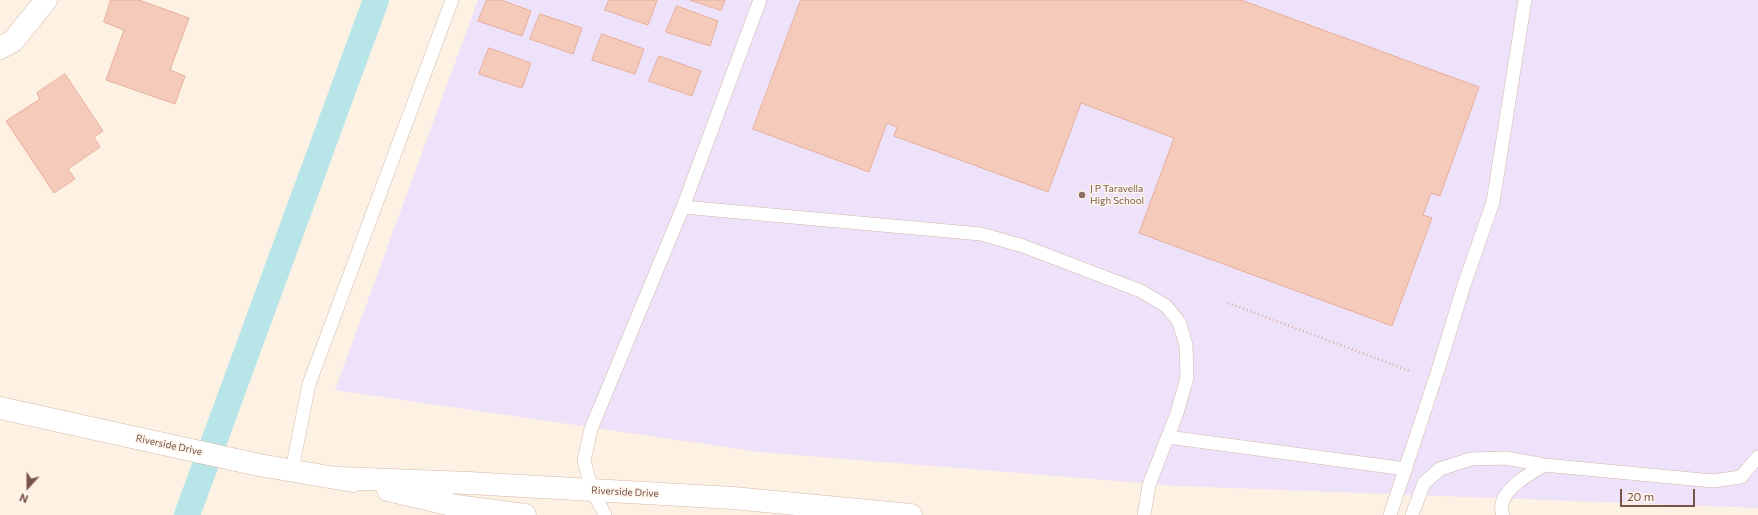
<!DOCTYPE html>
<style>
body{margin:0}
#map{position:relative;width:1758px;height:515px;overflow:hidden;background:#fdf1e4;font-family:Commissioner,sans-serif}
canvas{display:block}
.north{position:absolute;left:8px;top:467px;width:40px;height:40px;-webkit-text-stroke:3px #fff5eb;paint-order:stroke;rotate:201deg;font-size:11px;font-weight:700;line-height:16px;text-align:center;color:#775448}
.north::after{content:'';display:block;margin:auto;width:14px;height:18px;background:#775448;clip-path:polygon(50% 0,100% 100%,50% 72%,0 100%)}
.scale{position:absolute;left:1620px;top:489px;width:75px;height:18px;box-sizing:border-box;border:2px solid #775448;border-top:0;padding-left:5px;font-size:12px;line-height:14px;white-space:nowrap;color:#775448;-webkit-text-stroke:3px #fff5eb;paint-order:stroke}
</style>
<div id="map">
<canvas width="1758" height="515"></canvas>
<div class="north">N</div>
<div class="scale">20 m</div>
</div>
<script>
const context = document.querySelector('canvas').getContext('2d');
context.lineJoin = 'round';
function paint(path, color) { context.fillStyle = color; context.fill(path, 'evenodd'); }
function trace(path, color, width, dash) { context.strokeStyle = color; context.lineWidth = width; context.lineCap = dash ? 'butt' : 'round'; context.setLineDash(dash || []); context.stroke(path); }
function write(font, color, halo, rows, align = 'center') {
  context.font = font + ' Commissioner,sans-serif'; context.lineWidth = 3; context.setLineDash([]); context.textBaseline = 'middle'; context.strokeStyle = halo; context.fillStyle = color; for (const [text, x, y, turn = 0] of rows) {
    context.save(); context.translate(x, y); context.rotate((+turn || 0) * Math.PI / 180); context.textAlign = isNaN(turn) ? turn : align; if (halo) context.strokeText(text, 0, 0); context.fillText(text, 0, 0); context.restore();
  }
}
const education = new Path2D(`
 M478 0H1758V508L1180 486 760 452 335 390Z`);
const canal = new Path2D(`
 M187 515 376 0`);
const building = new Path2D(`
 M111 0H139L189 18 170 70 185 76 175 104 106 80 124 30 104 22Z
 M487 0H501L531 11 522 36 478 21Z
 M609 0H657L648 25 605 10Z
 M690 0H725L721 10Z
 M801 0H1241L1479 87 1440 196 1431 193 1423 215 1432 218 1392 326 1139 233 1174 138 1081 103 1048 192 894 136 897 127 887 123 869 172 753 129Z
 M677 6 718 21 710 46 666 32Z
 M540 14 582 28 573 54 530 39Z
 M602 34 644 49 635 74 592 60Z
 M489 48 531 63 522 88 479 74Z
 M659 56 701 71 692 96 649 81Z
 M65 74 103 131 94 137 100 147 68 169 75 179 54 193 6 121 40 99 37 93Z`);
const path = new Path2D(`
 M1228 303 1410 371`);
const lane = new Path2D(`
 M683 207 981 234 1023 246 1141 291 1166 306 1179 322 1186 345 1187 378 1177 413 1149 485 1144 515
 M1168 437 1406 469
 M292 470 309 384 452 0
 M605 515 592 490 584 460 591 429 683 207 760 0
 M1390 515 1439 367 1464 285 1493 202 1525 0
 M1412 515 1424 483 1440 469 1471 459 1506 458 1544 465 1713 481 1741 477 1758 457
 M1503 515C1494 493 1529 474 1544 465`);
const street = new Path2D(`
 M0 48 13 41 46 0`);
const secondary = new Path2D(`
 M0 408 259 465 353 481
 M339 478 469 483 733 498 911 515
 M388 490 456 506 525 515`);
const markers = [
 [1082,195,4,"#8d6e63"]
];
const educationNames = [
 ["J P Taravella",1090,189],
 ["High School",1090,201]
];
const streetNames = [
 ["Riverside Drive",169,445,12],
 ["Riverside Drive",625,492,3]
];
paint(education, '#eee1fa');
trace(canal, '#b8e6e8', 26);
paint(building, '#f4cbbb');
trace(building, '#e7af9a', 1);
trace(lane, '#d1b9ac', 14);
trace(street, '#d1b9ac', 23);
trace(secondary, '#d5b8aa', 23);
trace(path, '#d9ae9e', 2.5, [1, 3]);
trace(lane, '#fff', 13);
trace(street, '#fff', 22);
trace(secondary, '#fff', 22);
for (const [x, y, r, color] of markers) { const dot = new Path2D(); dot.arc(x, y, r, 0, 2 * Math.PI); context.fillStyle = color; context.fill(dot); trace(dot, '#fff5eb', 1.5); }
write('10px', '#785e54', '#fff5eb', educationNames, 'left');
write('10px', '#775448', '#fff5eb', streetNames);
</script>
